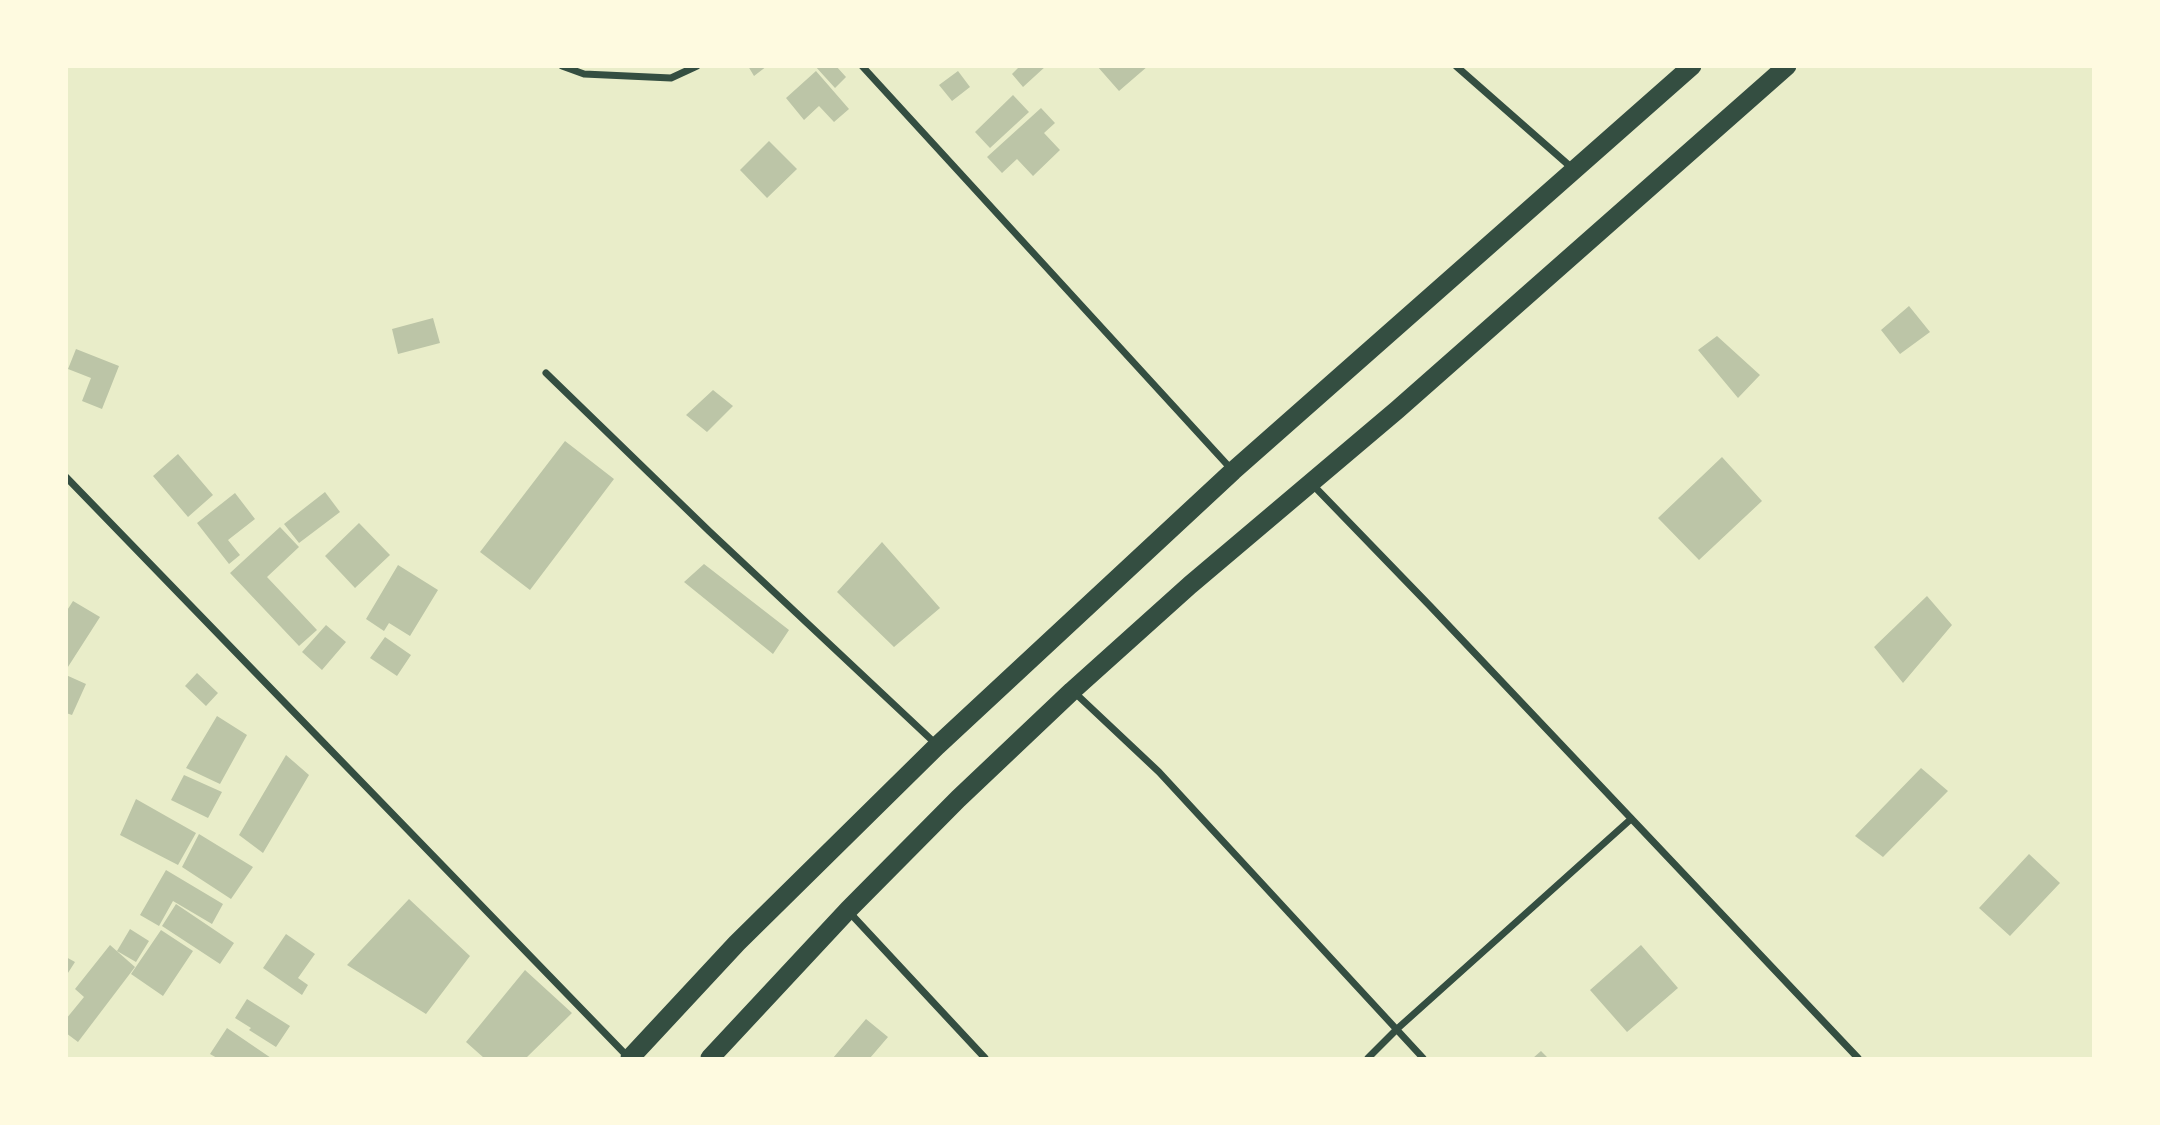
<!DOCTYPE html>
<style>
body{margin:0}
#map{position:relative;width:2160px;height:1125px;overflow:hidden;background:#e9edc9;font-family:"Varela Round",sans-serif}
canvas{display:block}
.frame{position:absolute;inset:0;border:68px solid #fefae0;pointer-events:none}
</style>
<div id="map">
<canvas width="2160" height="1125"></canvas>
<div class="frame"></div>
</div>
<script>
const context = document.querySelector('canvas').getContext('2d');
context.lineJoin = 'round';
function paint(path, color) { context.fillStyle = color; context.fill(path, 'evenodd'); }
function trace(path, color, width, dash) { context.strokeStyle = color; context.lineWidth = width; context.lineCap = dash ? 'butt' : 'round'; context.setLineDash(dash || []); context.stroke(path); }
const building = new Path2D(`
 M748 66H767L754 76Z
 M815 66H836L846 77 835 88Z
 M1020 66H1046L1023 87 1012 74Z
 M1097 66H1148L1119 91Z
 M816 71 849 109 834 122 819 106 804 120 786 98Z
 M958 71 970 87 952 101 939 85Z
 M1013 95 1029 112 990 148 975 132Z
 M1041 108 1055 123 1044 133 1060 150 1033 176 1017 159 1002 173 987 157Z
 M769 141 797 169 767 198 740 170Z
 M1909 306 1930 332 1900 354 1881 330Z
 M433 318 440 343 398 354 392 329Z
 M1717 336 1760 375 1738 398 1698 350Z
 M76 349 119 366 102 409 82 401 91 378 68 369Z
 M713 390 733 406 707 432 686 415Z
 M565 441 614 479 530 590 480 552Z
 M178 454 213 495 188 517 153 476Z
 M1722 457 1762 501 1699 560 1658 518Z
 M325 492 340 512 299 543 284 524Z
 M235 493 255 519 228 540 240 555 229 564 197 523Z
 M359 523 390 555 355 588 325 556Z
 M280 527 299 547 267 577 317 630 299 646 230 573Z
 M882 542 940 608 894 647 837 592Z
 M704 564 789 630 773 654 684 582Z
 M398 565 438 590 410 636 389 623 384 631 366 619Z
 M1927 596 1952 625 1903 683 1874 647Z
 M73 601 100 617 66 670V612Z
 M326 625 346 642 322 670 302 652Z
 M385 637 411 655 397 676 370 658Z
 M197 673 218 693 206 706 185 686Z
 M66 675 86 684 72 715 66 713Z
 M217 716 247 735 220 784 186 768Z
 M286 755 309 775 263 853 239 835Z
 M1921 768 1948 791 1883 857 1855 836Z
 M184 775 222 792 208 818 171 800Z
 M136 799 196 833 178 865 120 835Z
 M199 834 253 867 231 899 182 867Z
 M2029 854 2060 883 2010 936 1979 908Z
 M166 870 223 904 212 924 173 901 159 926 140 915Z
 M409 899 470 956 426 1014 347 965Z
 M176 904 234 943 220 964 162 926Z
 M130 929 149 941 136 962 117 951Z
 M161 930 193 951 163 996 131 974Z
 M286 934 315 954 298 978 308 985 302 995 263 968Z
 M110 945 135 967 78 1042 66 1033V1019L84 997 75 989Z
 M1641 945 1678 988 1627 1032 1590 990Z
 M66 957 75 962 66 976Z
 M525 970 572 1013 526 1058H484L466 1042Z
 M247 999 290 1026 276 1047 249 1030 251 1028 235 1018Z
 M866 1019 888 1037 870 1058H833Z
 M227 1028 271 1058H217L210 1054Z
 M1541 1051 1548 1058H1533Z`);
const minor = new Path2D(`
 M562 66 584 74 671 78 697 66
 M862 66 1233 471
 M1456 66 1572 168
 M546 373 709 531 937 745
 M66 477 629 1058
 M1311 483 1431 607 1858 1058
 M1074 692 1159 772 1423 1058
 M850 913 985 1058
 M1368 1058 1397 1029 1631 819`);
const trunk = new Path2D(`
 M630 1058 737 943 937 746 1233 471 1692 66
 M710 1058 848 910 958 799 1072 691 1190 585 1397 410 1787 66`);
paint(building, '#bcc5a7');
trace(minor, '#344e41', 7);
trace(trunk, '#344e41', 19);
</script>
